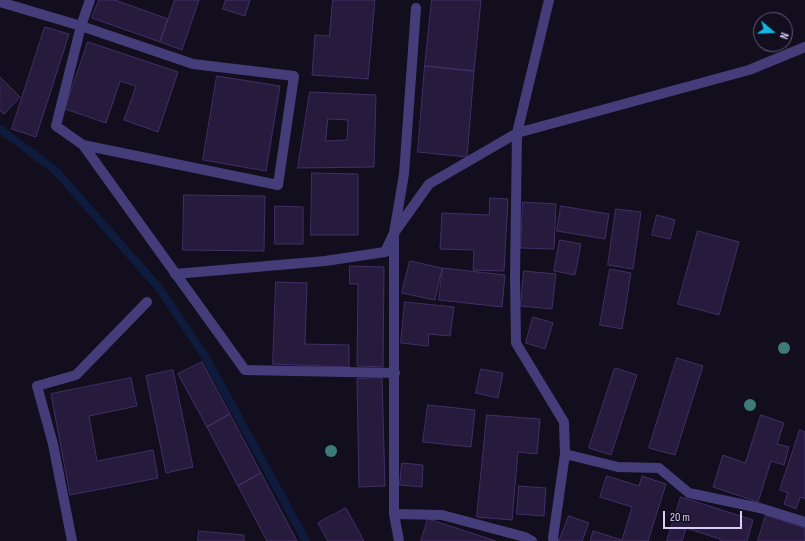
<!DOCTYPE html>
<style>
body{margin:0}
#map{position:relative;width:805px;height:541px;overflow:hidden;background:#120e1e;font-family:"Sofia Sans Condensed",sans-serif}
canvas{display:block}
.north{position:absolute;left:753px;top:12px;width:40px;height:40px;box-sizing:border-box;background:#120e1e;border:1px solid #615b76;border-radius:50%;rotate:109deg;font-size:11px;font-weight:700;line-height:16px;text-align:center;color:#d8cefb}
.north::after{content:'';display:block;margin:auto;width:14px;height:18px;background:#13b7e2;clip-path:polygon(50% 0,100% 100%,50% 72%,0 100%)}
.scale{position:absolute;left:663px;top:511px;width:79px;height:18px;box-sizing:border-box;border:2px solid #d8cefb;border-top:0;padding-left:5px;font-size:12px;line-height:14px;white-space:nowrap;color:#d8cefb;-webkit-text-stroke:3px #120e1e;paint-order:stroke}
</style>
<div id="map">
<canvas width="805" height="541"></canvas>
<div class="north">N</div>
<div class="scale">20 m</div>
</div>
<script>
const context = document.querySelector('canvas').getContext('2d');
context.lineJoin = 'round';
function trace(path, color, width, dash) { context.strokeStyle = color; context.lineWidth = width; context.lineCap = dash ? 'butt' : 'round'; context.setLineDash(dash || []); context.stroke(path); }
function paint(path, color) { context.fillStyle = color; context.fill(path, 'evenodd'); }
const stream = new Path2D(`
 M0 129 56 171 159 288 205 356 306 541`);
const building = new Path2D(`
 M99 0H115L168 19 160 42 92 18Z
 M175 0H199L182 50 160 42Z
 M226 0H250L245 16 223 9Z
 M333 0H375L368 79 312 75 315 35 329 36Z
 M432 0H481L474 71 425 66Z
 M45 27 69 34 36 137 12 129Z
 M88 42 178 72 158 132 124 120 136 86 120 81 106 123 65 109Z
 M425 66 474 71 467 157 418 152Z
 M217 76 280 86 266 171 203 160Z
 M0 77 20 97 4 114 0 111Z
 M310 92 376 95 374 167 298 168ZM328 119 348 120 347 140 326 141Z
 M312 173 358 174V235H311Z
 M184 195 265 196 264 251 183 250Z
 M490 198 508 199 504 271 473 270 474 250 440 249 442 213 489 215Z
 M523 202 556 204 554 249 521 248Z
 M275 206 303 207V244H275Z
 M561 206 609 214 605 239 557 231Z
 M616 209 641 212 633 269 608 265Z
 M657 215 675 220 670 239 652 235Z
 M698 231 739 242 719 315 678 304Z
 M560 240 581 244 575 275 554 271Z
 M410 261 442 268 435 300 402 293Z
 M350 266 384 267 383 367 357 366 358 284H350Z
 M443 268 505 275 502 307 439 300Z
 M610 269 631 273 622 329 600 325Z
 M524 271 556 274 552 309 521 306Z
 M276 282 307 283 305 344 349 345V367L273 364Z
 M405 302 454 307 450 336 429 334 428 346 401 343Z
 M533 317 553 323 545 349 526 343Z
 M677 358 703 366 675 455 649 448Z
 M202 362 230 414 207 427 178 374Z
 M615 368 637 375 611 455 589 448Z
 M481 369 503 373 498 398 476 393Z
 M173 370 193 467 166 473 146 376Z
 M131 378 137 406 89 416 97 461 153 450 158 478 70 495 51 394Z
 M382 378 385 486 359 487 357 379Z
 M428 405 475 410 471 447 423 442Z
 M230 414 261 473 238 486 207 427Z
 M487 415 540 419 537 454 518 452 512 520 477 517Z
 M761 415 784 423 777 444 789 447 784 465 771 461 758 502 713 487 723 455 745 463Z
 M800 430 805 432V499L800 497 796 509 784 504 788 493 780 490Z
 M402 463 423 465 422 487 400 485Z
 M261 473 297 541H267L238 486Z
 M607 476 639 486 642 476 666 484 648 541H590L593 531 622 540 632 507 600 497Z
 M519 486 546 488 544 516 517 514Z
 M681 497 753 520 747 541H720V539L686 528 682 541H667Z
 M346 508 364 541H328L318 523Z
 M766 515 805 528V541H758Z
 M569 516 589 523 582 541H559Z
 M428 519 496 541H421Z
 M199 531 244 535V541H198Z`);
const minor = new Path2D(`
 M90 0 81 26 56 126 83 145 245 370 395 373
 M549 0 517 133 515 276 516 343 564 422 565 454 553 538 554 541
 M0 2 81 26 193 64 294 76 278 185 83 145
 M175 274 325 261 385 252 394 233 429 184 517 133 749 70 805 47
 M565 454 618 467 659 468 689 493 760 508 805 522
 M394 514 442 515 525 537 532 541
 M72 541 53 444 37 386 76 375 147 302
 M399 541 394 514V233L404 174 416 8`);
const trees = [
 [784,348],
 [750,405],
 [331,451]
];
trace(stream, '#0f1b3c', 8);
paint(building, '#261b3d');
trace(building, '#412f67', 1);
trace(minor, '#453d79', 10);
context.fillStyle = '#3d7b79';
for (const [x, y] of trees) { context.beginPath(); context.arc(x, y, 6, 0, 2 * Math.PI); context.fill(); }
</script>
